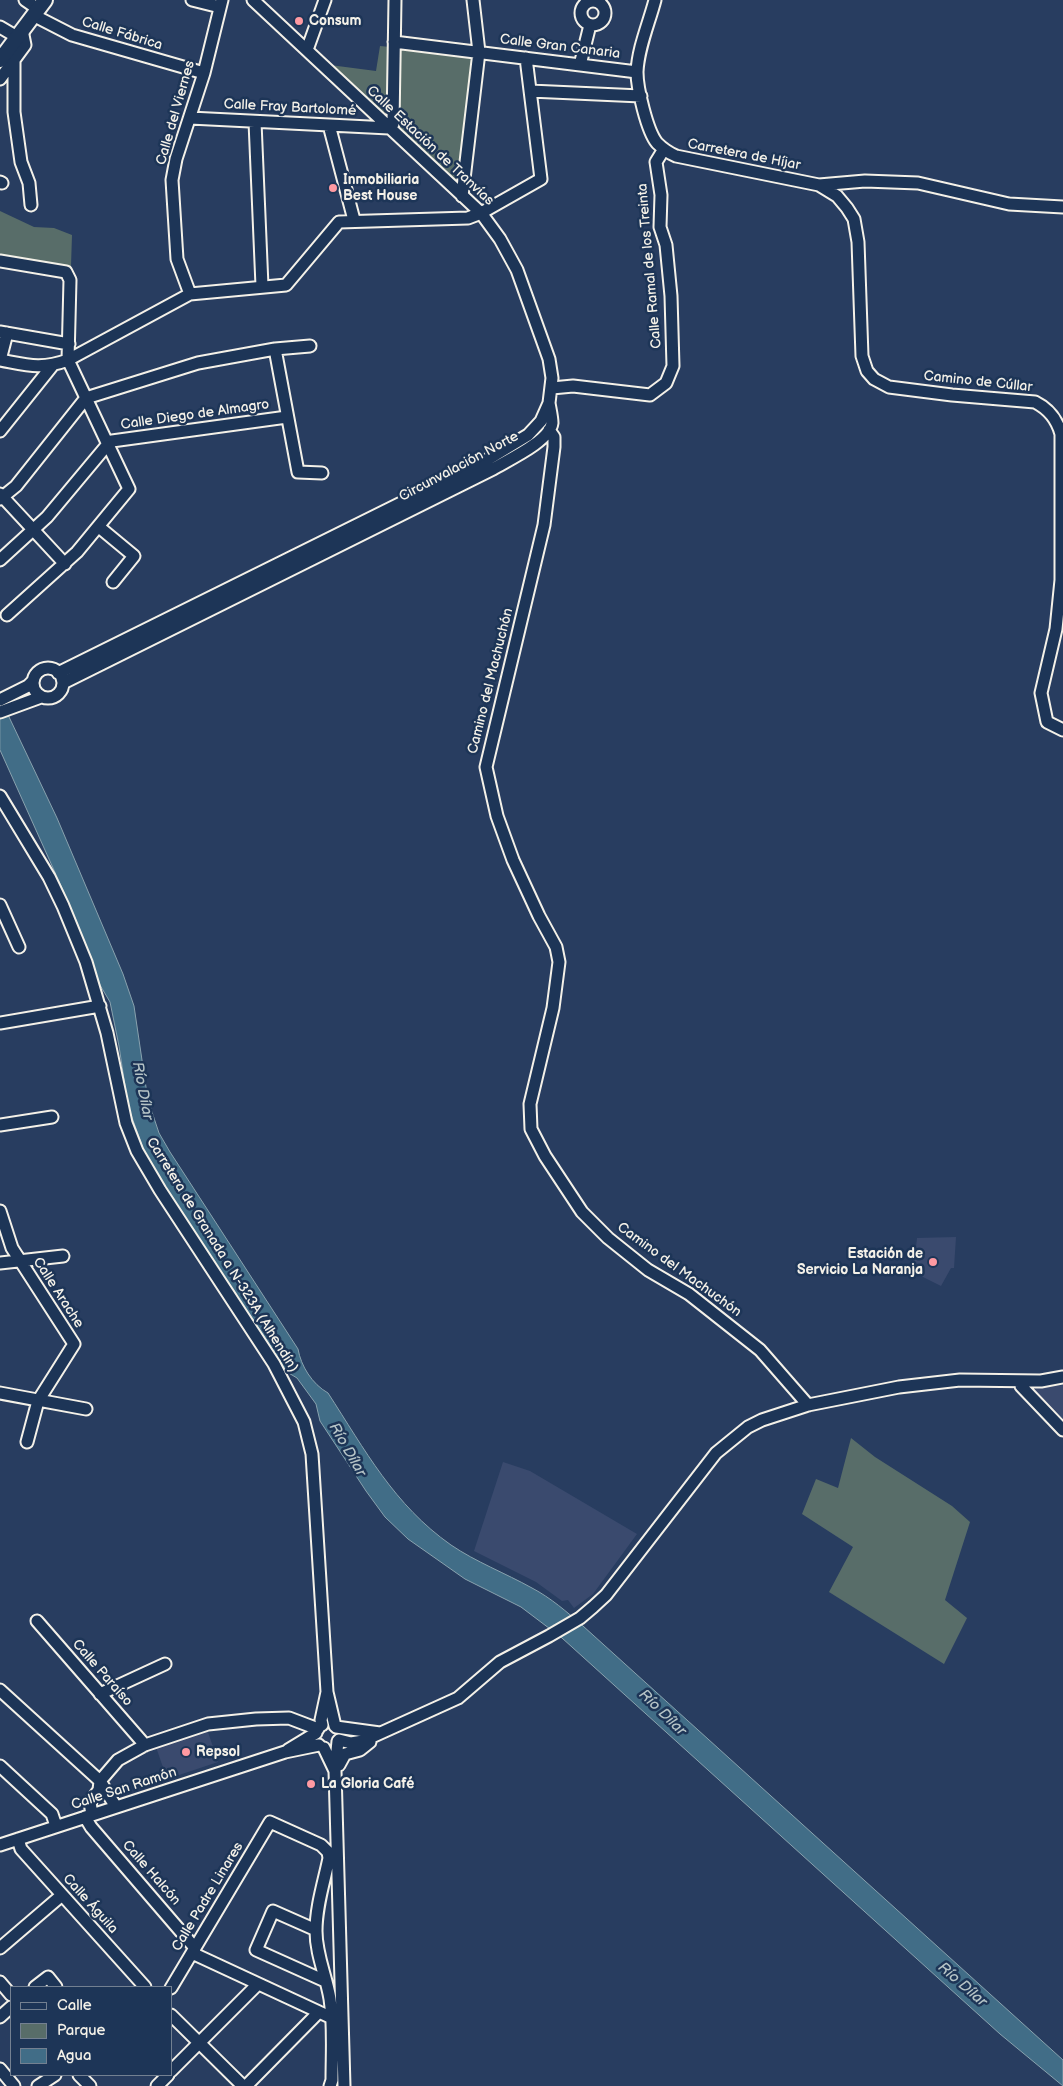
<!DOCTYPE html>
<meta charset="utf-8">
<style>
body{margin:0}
#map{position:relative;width:1063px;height:2086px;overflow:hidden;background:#283d60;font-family:"Balsamiq Sans",sans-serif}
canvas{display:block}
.legend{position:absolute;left:10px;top:1986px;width:162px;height:90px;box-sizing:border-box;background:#1d3557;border:1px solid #738091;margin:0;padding:6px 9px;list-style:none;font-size:15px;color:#f4f1e8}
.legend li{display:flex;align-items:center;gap:10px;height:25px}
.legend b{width:25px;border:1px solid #738091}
</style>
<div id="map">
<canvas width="1063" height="2086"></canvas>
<ul class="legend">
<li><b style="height:6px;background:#1d3557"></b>Calle</li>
<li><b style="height:14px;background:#586d69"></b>Parque</li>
<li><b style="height:14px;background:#416d87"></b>Agua</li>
</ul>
</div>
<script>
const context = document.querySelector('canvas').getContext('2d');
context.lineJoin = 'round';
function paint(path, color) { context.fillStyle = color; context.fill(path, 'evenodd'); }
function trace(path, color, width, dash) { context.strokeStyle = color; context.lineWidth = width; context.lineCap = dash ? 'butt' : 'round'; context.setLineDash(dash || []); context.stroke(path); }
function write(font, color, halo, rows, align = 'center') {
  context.font = font + ' "Balsamiq Sans",sans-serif'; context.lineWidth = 5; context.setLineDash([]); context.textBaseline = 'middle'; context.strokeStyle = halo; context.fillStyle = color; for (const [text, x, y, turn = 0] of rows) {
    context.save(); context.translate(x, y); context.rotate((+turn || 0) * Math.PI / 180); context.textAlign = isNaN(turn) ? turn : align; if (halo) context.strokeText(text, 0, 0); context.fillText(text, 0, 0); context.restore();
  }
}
const built = new Path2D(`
 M956 1237 954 1268H951L941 1286 909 1270 915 1256 917 1238Z
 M1063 1385V1437L1020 1391Z
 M503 1462 530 1471 637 1534 593 1594 574 1608 568 1600 562 1601 536 1582 474 1551Z
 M207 1729 218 1762 167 1779 156 1747Z`);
const green = new Path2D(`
 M380 46 390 47 389 116H385L330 65 376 71Z
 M400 48 473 56 458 184 398 128Z
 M0 211 34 227 54 228 72 235 71 266 0 254Z
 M851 1438 875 1457 952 1506 970 1522 945 1600 967 1618 944 1664 829 1592 853 1547 802 1514 816 1479 838 1488Z`);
const water = new Path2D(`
 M0 698 57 818 123 974 134 1006 147 1094 152 1112 159 1133 170 1152 298 1349C301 1366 312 1384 328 1393 365 1450 394 1505 451 1545 476 1562 505 1573 532 1588 551 1598 567 1612 583 1626L1063 2060V2086L1000 2034 562 1638 521 1607 465 1579 408 1539 385 1517 366 1491 320 1421 316 1404 297 1378 287 1372 159 1178 145 1154 128 1106 119 1046 110 1002 100 985 86 945 71 908 0 750Z`);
const minor = new Path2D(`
 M25 0 38 9
 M192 0 220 7
 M655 0C649 23 638 48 637 72 637 88 647 131 657 143 663 149 669 153 676 156L819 185 865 181 918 183 1009 204 1063 207
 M581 13a12 12 0 1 1 24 0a12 12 0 1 1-24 0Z
 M33 15 72 35 204 73
 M0 27 17 37
 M394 42 637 72
 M307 50 325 0
 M14 60V112L21 162 29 183 31 205
 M580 65 590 25
 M0 79 25 45 22 30
 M530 91 641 96
 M190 118 389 128 393 124 395 0
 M255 122 262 286
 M329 125 354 220
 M0 182 2 183
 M819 185 837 196 847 208 854 219 858 242 862 356 867 371 874 379 889 387 952 395 1035 402C1049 409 1057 419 1061 434V580L1056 629 1041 693 1047 722 1063 730
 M462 196 479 52 473 0
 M0 261 66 272 70 280 68 360 129 489 77 552 7 615
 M190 294 177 259 172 180 176 159 204 73 222 0
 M0 332 69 344
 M275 349 298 472 322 473
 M0 360C27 365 41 370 68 360L190 294 286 285 339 222 468 218 481 213 541 179 526 58
 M0 360 7 333
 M552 388 573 386 650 395 666 383 673 366 671 296 666 245 660 227 661 195 656 162 664 149
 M549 430 554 437V447L544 525 486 767 497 816 513 860 539 916 556 947 559 962 553 1008 530 1104 531 1129 545 1156 582 1212 608 1238 648 1270 689 1294 760 1350 808 1405
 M0 431 52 366
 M0 494 65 564
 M0 499 16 486 86 398 198 363 275 349 310 346
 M99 527 134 556 113 582
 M0 560 47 517 108 444 112 441 287 417
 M33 683a15 15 0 1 1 30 0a15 15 0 1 1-30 0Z
 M58 673 480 464 528 435 541 421 549 403 552 378 549 359 517 270 500 239 481 213 253 0
 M63 683 493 469C508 460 550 441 552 423 552 417 550 409 549 403
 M0 700 28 686 32 682
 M0 712 41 697
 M0 796 49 877 63 906 86 962 107 1033 126 1123 137 1151 160 1190 274 1364 304 1422 312 1454 327 1692 335 1726
 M0 905 19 947
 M0 1023 100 1006
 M0 1125 52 1117
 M0 1211 12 1248 74 1344 38 1401 27 1442
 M0 1263 63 1256
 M1021 1381V1386L1063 1430
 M0 1393 86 1409
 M37 1621 145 1745
 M0 1690 100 1781 116 1807
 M100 1694 165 1664
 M322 1725 321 1720 327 1692
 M336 1727 380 1733
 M339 1740 351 1743 363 1741 458 1698 500 1662 549 1636 580 1618 593 1607 606 1595 716 1453 748 1427 762 1420 808 1405 899 1387 960 1380 1041 1381 1063 1377
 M338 1741 335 1771 344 2086
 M324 1748 335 1771
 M288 1750 316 1733
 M339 1765 345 1754 360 1750 370 1742
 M0 1766 52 1814 56 1826
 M100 1781 118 1760 145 1745 208 1724 256 1719 289 1718 318 1729
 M92 1815 90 1802 99 1790 100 1781
 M85 1817 91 1827 195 1948
 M18 1839 21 1849 145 1987
 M0 1845 285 1752 319 1745
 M316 1930 273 1911 256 1950 325 1981
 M0 1948 62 1895
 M192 1953 332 2018
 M0 1982 11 1995
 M35 1987 48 1977 56 1987
 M171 1988 270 1822 321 1845 328 1852 329 1858C324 1882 316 1906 316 1931 316 1955 326 1975 330 1999 334 2025 332 2053 332 2080L330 2086
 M171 2015 243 2086
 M0 2017 11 2007
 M0 2069 14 2086
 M171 2071 258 1984
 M79 2075 90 2086
 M38 2086 55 2075
 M157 2086 168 2075
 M246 2086 319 2012`);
const major = new Path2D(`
 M0 60 45 0`);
const markers = [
 [299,21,5,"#ff9aa2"],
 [333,188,5,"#ff9aa2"],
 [933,1262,5,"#ff9aa2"],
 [186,1752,5,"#ff9aa2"],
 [311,1784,5,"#ff9aa2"]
];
const poiNames = [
 ["Consum",309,21],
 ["Inmobiliaria",343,180],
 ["Best House",343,196],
 ["Estación de",923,1254,"right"],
 ["Servicio La Naranja",923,1270,"right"],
 ["Repsol",196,1752],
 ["La Gloria Café",321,1784]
];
const streetNames = [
 ["Calle Fábrica",122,34,17],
 ["Calle Gran Canaria",560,47,7],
 ["Calle Fray Bartolomé",290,108,3],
 ["Calle del Viernes",176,113,-74],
 ["Calle Estación de Tranvías",430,146,43],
 ["Carretera de Híjar",744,155,11],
 ["Calle Ramal de los Treinta",650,266,-95],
 ["Camino de Cúllar",978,382,6],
 ["Calle Diego de Almagro",195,415,-8],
 ["Circunvalación Norte",459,467,-28],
 ["Camino del Machuchón",491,681,-76],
 ["Carretera de Granada a N-323A (Alhendín)",222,1255,58],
 ["Camino del Machuchón",679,1270,36],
 ["Calle Arache",58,1293,57],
 ["Calle Paraíso",102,1673,49],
 ["Calle San Ramón",124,1789,-18],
 ["Calle Halcón",151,1873,49],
 ["Calle Padre Linares",208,1897,-59],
 ["Calle Águila",90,1904,48]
];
const waterNames = [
 ["Río Dílar",142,1091,79],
 ["Río Dílar",347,1450,60],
 ["Río Dílar",662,1713,44],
 ["Río Dílar",962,1985,41]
];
paint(built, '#3a4a6e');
paint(green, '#586d69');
paint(water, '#416d87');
trace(water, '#89a2ae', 1);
trace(minor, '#f4f1e8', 15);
trace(major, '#f4f1e8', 18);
trace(minor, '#1d3557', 11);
trace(major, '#1d3557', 14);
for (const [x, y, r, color] of markers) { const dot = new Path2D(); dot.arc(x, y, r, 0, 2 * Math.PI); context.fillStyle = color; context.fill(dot); trace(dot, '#1d3557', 2); }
write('bold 14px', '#f4f1e8', '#1d3557', poiNames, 'left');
write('14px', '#f4f1e8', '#1d3557', streetNames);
write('italic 15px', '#b5c3c6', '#1d3557', waterNames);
</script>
